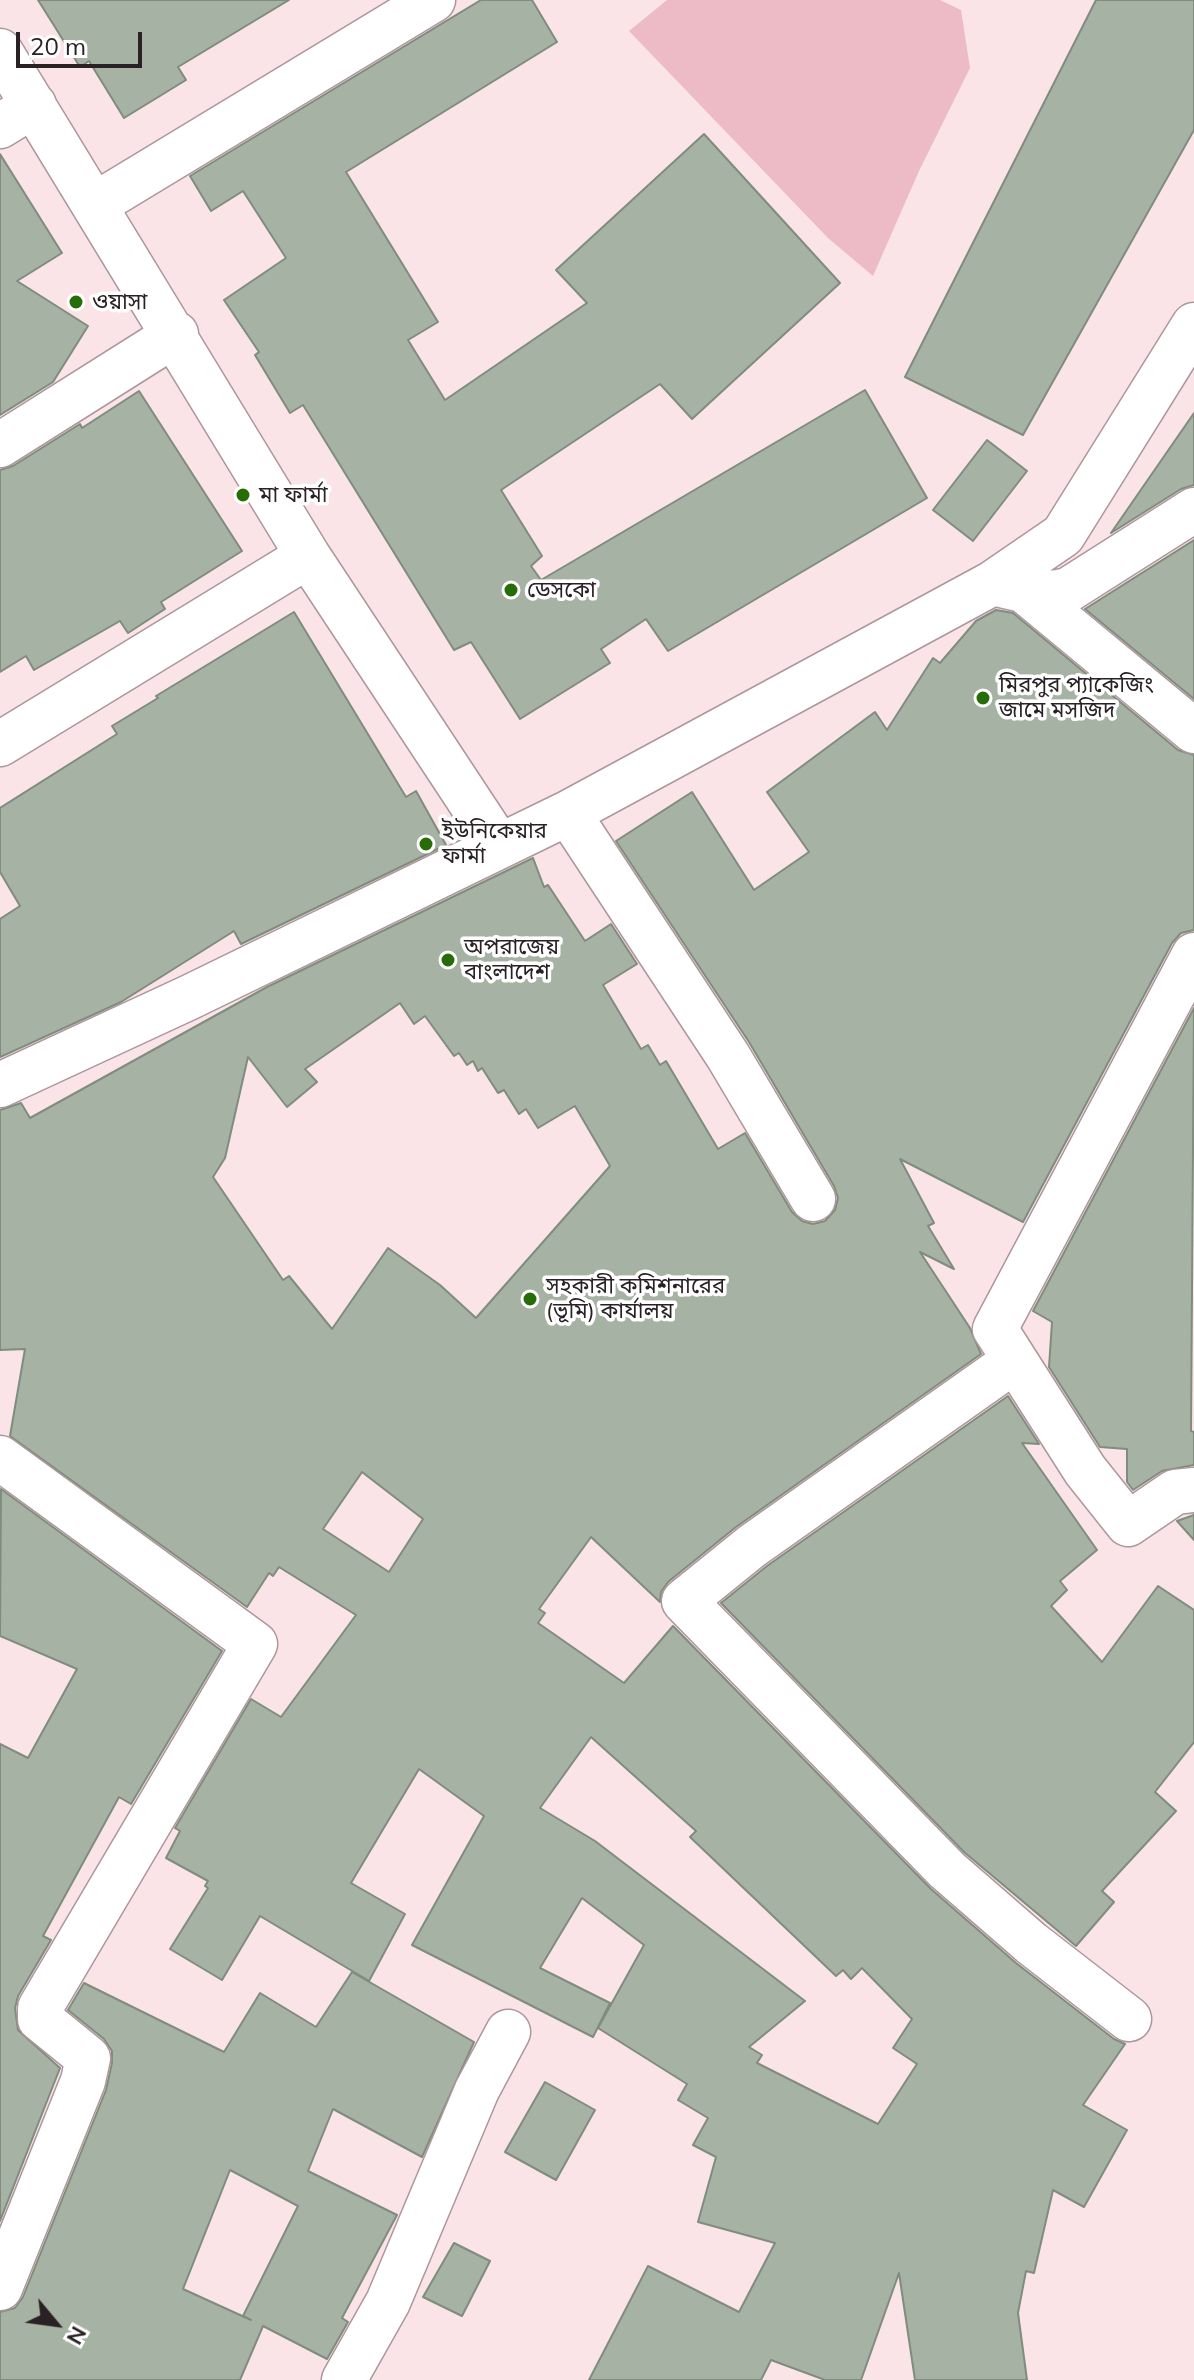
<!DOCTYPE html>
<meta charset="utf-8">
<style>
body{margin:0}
#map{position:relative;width:1194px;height:2380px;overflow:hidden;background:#fae4e8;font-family:Mulish,sans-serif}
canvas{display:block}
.north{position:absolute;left:16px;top:2284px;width:80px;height:80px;-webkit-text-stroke:6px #fff;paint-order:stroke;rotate:119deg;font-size:22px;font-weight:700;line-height:32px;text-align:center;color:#292123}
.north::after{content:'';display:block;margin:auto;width:28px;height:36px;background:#292123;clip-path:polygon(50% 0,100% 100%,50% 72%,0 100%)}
.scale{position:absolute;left:16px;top:32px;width:126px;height:36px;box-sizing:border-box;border:4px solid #292123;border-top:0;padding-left:10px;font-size:24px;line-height:28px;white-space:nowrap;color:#292123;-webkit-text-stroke:6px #fff;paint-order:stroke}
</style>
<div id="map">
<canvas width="1194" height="2380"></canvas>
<div class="north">N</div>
<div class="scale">20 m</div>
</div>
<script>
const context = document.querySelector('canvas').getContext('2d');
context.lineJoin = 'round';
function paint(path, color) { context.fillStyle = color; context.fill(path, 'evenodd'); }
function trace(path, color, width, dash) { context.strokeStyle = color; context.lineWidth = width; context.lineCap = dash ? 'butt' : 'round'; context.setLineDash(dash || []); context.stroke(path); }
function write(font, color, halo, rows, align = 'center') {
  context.font = font + ' Mulish,"Noto Sans Bengali",sans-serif'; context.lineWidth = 7; context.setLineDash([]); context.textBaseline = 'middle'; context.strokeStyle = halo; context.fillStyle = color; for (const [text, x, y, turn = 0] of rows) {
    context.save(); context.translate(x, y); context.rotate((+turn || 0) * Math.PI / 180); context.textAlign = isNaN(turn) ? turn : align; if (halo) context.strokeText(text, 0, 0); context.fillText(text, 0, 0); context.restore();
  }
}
const green = new Path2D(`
 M667 0H940L961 10 970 68 919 171 873 276 828 238 629 31Z`);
const building = new Path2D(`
 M38 0H289L178 67 186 80 124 118 89 61 80 67Z
 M481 0H532L557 42 346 172 438 322 408 340 445 400 587 303 556 270 704 134 840 283 692 419 660 384 501 490 542 556 531 566 541 580 865 390 927 498 668 651 646 619 601 649 610 663 520 719 471 642 454 650 303 405 290 413 255 355 259 352 224 300 286 258 243 191 211 211 190 176Z
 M1096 0H1194V130L1023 435 905 377Z
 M0 154 62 253 17 281 88 326 53 382 0 415Z
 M139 391 242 551 161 602 165 609 128 633 120 621 34 670 26 656 0 672V470L13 466 80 424 82 428Z
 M1194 413V485L1181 489 1111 533Z
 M987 440 1027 471 973 541 933 510Z
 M1194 540V699L1085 609Z
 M996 610 1013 613 1178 750 1194 755V930L1181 933 1172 943 1023 1222 900 1159 934 1223 928 1226 954 1269 920 1252 970 1328 981 1354 736 1527 668 1582 661 1592 660 1602 591 1537 539 1609 545 1613 538 1623 624 1683 673 1626 931 1889 1016 1963 1114 2039 1125 2044 1083 2105 1127 2130 1084 2207 1053 2190 1034 2273 1026 2271 1018 2313 1027 2380H915L899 2273 861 2380H825L771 2360 761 2380H589L648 2266 739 2312 775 2243 698 2222 716 2157 693 2145 708 2118 678 2100 687 2084 598 2028 644 1945 582 1898 540 1968 610 2003 593 2037 412 1945 484 1816 419 1769 351 1883 405 1914 369 1981 260 1916 222 1980 170 1949 208 1888 205 1886 208 1881 166 1858 180 1831 175 1828 251 1699 281 1717 356 1615 279 1567 273 1576 269 1573 247 1607 10 1436 25 1349 0 1350V1110L21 1103 30 1118 267 987 533 858 544 887 548 885 585 941 611 924 637 964 603 985 641 1049 648 1045 660 1065 666 1061 718 1149 745 1133 792 1212 802 1221 813 1224 825 1221 835 1210 838 1198 834 1186 749 1042 616 841 692 792 754 890 809 852 767 792 875 712 887 730 933 658 940 663 976 621ZM400 1003 414 1024 425 1016 454 1056 459 1053 467 1065 473 1061 478 1071 482 1068 498 1093 504 1090 519 1114 526 1109 538 1128 575 1106 610 1166 476 1318 440 1285 388 1248 332 1329 289 1276 283 1280 213 1177 225 1158 248 1057 287 1107 317 1082 305 1069ZM362 1472 423 1519 389 1572 323 1529ZM591 1737 696 1831 690 1837 836 1976 843 1970 851 1979 862 1968 912 2019 893 2048 917 2064 878 2124 757 2063 762 2055 749 2047 805 2001 595 1841 540 1808Z
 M294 612 406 797 416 791 446 845 241 944 234 931 121 1002 0 1057V919L20 906 0 872V808L117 734 112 726 158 698 156 696Z
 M1194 1008 1191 1431 1194 1432V1465L1162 1471 1133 1490 1127 1482V1449L1100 1447 1049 1367 1052 1322 1033 1311Z
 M1008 1396 1039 1444 1022 1443 1097 1550 1060 1581 1067 1590 1051 1606 1102 1662 1158 1586 1194 1610V1742L1155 1792 1176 1811 1102 1891 1114 1902 1076 1946 964 1852 721 1603 767 1566Z
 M1 1489 222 1651 131 1804 119 1797 43 1936 51 1940 18 1996 15 2008 18 2030 60 2068 0 2221V1744L28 1758 77 1669 0 1636Z
 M1194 1515V1540L1177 1521Z
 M352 1972 474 2042 422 2157 333 2109 308 2171 397 2215 342 2318 348 2322 327 2359 263 2326 240 2380H0V2312L15 2308 23 2297 106 2090 112 2063V2051L104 2039 68 2010 84 1983 224 2052 260 1993 316 2027ZM230 2170 298 2206 243 2316 251 2320 183 2289Z
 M545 2082 595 2110 556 2180 505 2152Z
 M454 2243 490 2261 462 2316 423 2297Z`);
const street = new Path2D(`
 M0 51 308 556 498 844
 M0 126 34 105
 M96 204 433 0
 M0 445 176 334
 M993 583C1018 589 1043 597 1068 590L1194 510
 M1026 592 1194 731
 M0 744 308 556
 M568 813 728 1056 813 1199
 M1194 955 995 1329 1085 1470 1128 1524 1175 1492 1194 1490
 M0 1085 190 997 568 813 993 583 1063 535 1194 325
 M1014 1361 752 1546 684 1601 947 1870 1031 1943 1129 2019
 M0 1458 255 1644 40 2008V2019L88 2058 83 2081 0 2288
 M344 2380 388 2302 477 2090 508 2032`);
const markers = [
 [76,302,8,"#276d07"],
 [243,495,8,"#276d07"],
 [511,590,8,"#276d07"],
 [983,698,8,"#276d07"],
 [426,844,8,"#276d07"],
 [448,960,8,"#276d07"],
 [530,1299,8,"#276d07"]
];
const poiNames = [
 ["ওয়াসা",92,302],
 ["মা ফার্মা",259,495],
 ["ডেসকো",527,590],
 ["মিরপুর প্যাকেজিং",999,685],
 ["জামে মসজিদ",999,710],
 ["ইউনিকেয়ার",442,831],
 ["ফার্মা",442,856],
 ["অপরাজেয়",464,947],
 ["বাংলাদেশ",464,972],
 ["সহকারী কমিশনারের",546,1286],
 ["(ভূমি) কার্যালয়",546,1311]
];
paint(green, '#ecbbc6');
paint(building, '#a6b2a3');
trace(building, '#808c7d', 2);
trace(street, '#ac979c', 47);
trace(street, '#fff', 44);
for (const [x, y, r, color] of markers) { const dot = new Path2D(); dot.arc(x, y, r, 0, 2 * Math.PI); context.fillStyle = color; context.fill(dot); trace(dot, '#fff', 3); }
write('22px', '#292123', '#fff', poiNames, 'left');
</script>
